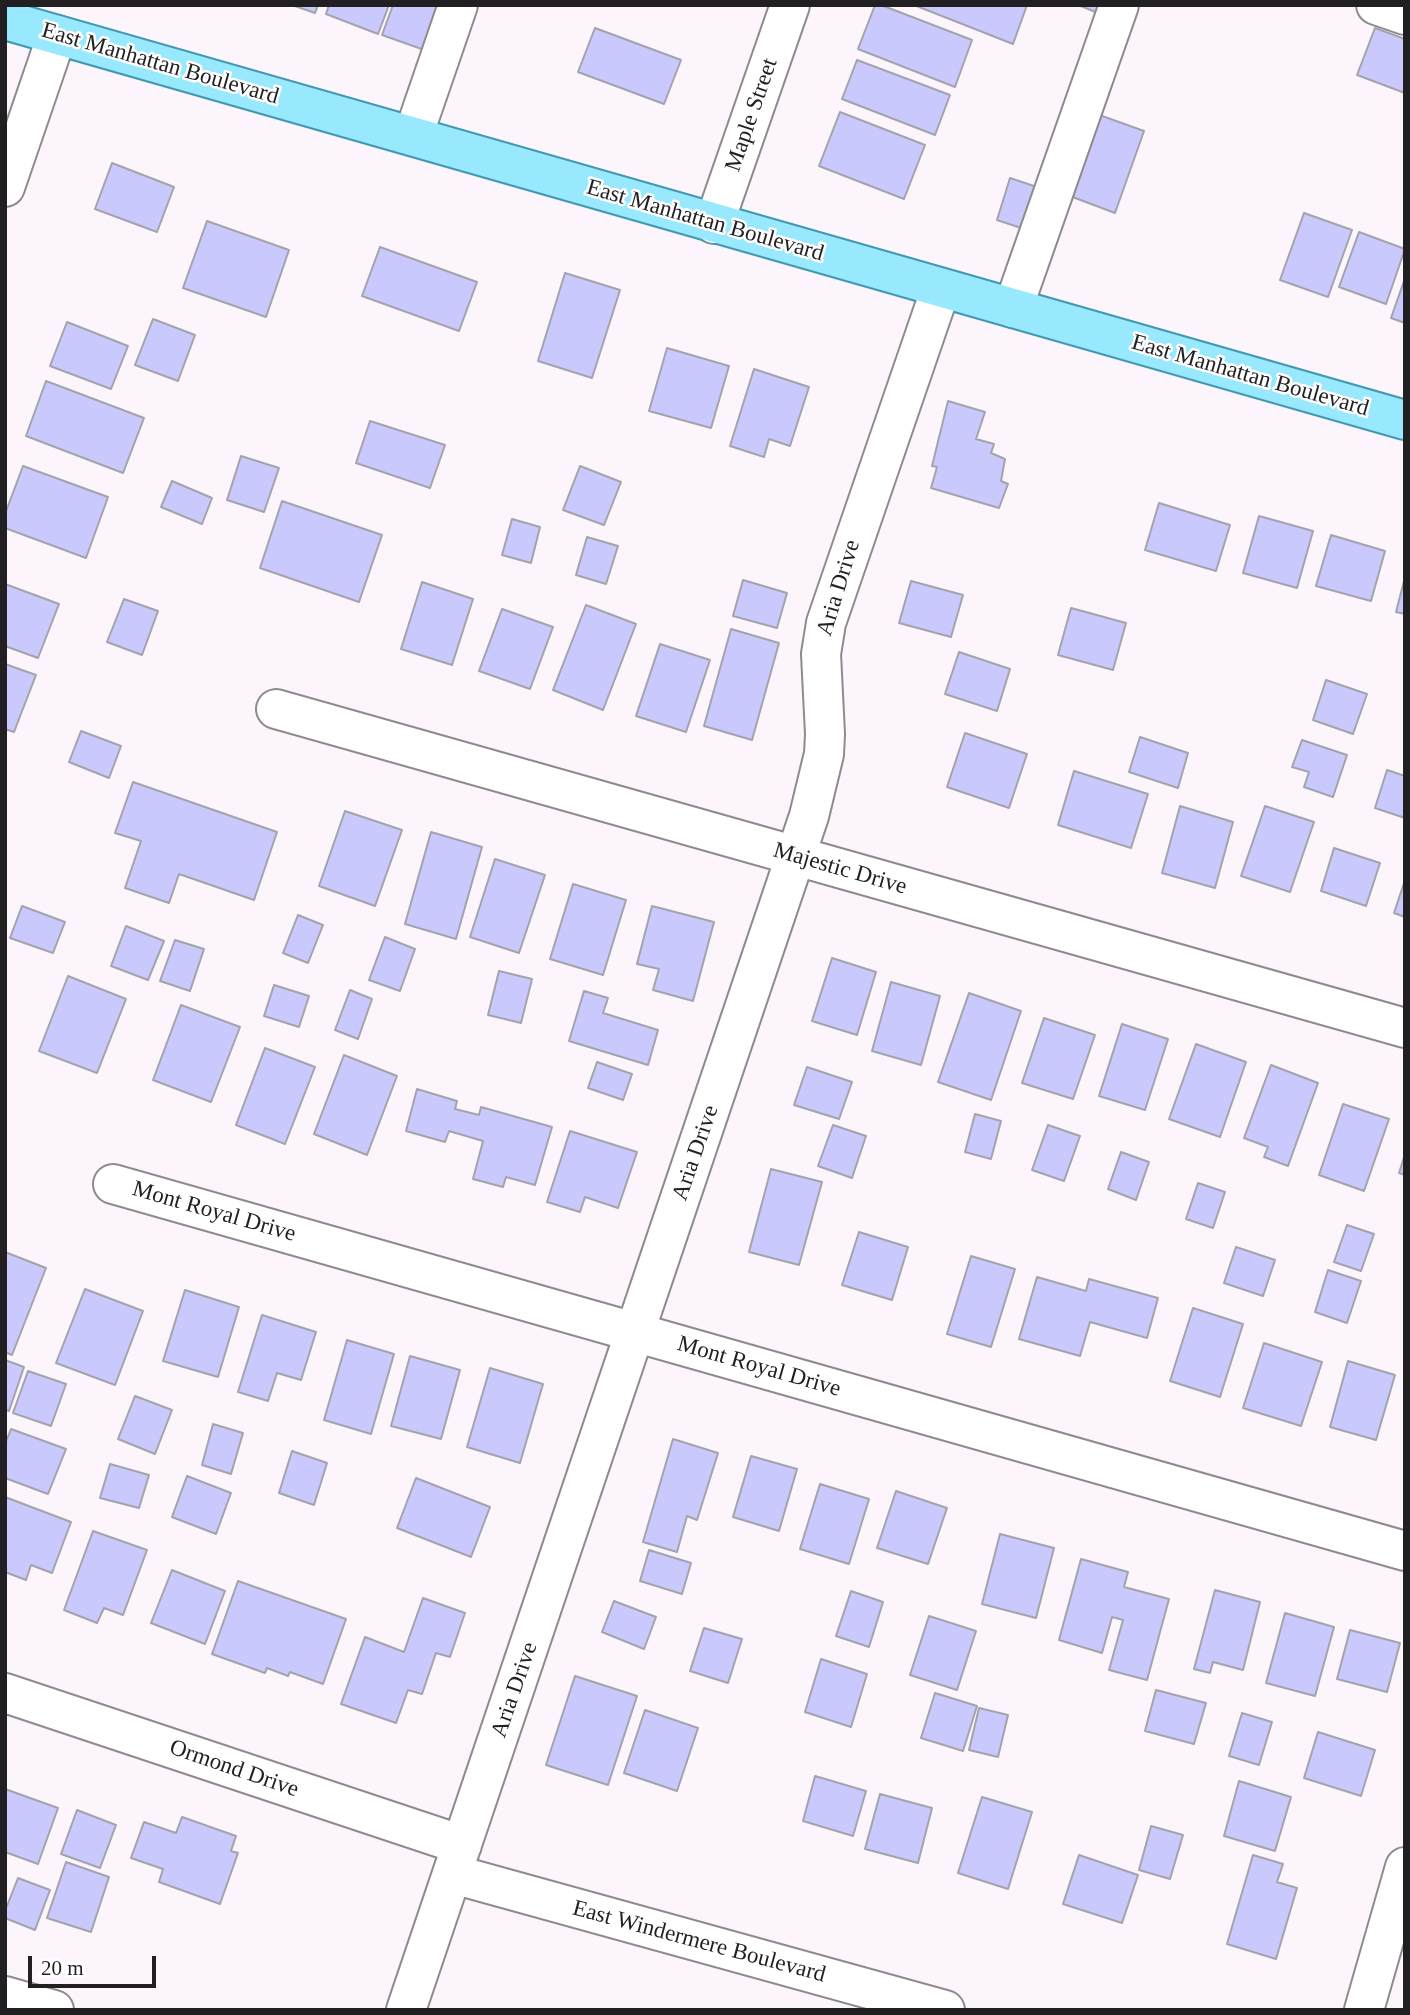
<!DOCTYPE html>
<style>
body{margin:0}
#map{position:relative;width:1410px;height:2015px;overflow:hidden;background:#fcf5fc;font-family:Georgia,serif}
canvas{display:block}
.frame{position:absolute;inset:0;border:7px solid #211f21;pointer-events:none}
.scale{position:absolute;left:28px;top:1956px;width:128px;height:32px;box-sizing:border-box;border:4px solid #211f21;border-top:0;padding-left:9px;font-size:21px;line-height:24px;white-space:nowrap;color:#211f21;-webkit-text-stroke:5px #fff;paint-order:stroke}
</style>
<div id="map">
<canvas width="1410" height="2015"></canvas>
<div class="frame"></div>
<div class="scale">20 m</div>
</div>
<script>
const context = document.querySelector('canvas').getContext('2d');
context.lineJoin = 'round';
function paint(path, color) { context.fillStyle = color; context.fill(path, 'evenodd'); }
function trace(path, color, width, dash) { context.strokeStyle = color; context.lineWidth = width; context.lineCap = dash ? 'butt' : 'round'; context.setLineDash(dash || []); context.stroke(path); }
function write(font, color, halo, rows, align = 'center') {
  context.font = font + ' Georgia,serif'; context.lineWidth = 5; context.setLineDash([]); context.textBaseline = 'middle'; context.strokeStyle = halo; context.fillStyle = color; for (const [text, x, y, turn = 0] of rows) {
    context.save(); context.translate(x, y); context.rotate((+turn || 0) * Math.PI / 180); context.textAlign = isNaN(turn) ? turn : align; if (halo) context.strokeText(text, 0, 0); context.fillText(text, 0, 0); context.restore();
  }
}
const building = new Path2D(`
 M292 5H318L315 13Z
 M329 5H389L378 34 326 14Z
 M393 5H449L433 53 382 35Z
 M875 5H881L972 40 955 87 858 49Z
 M914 5H1027L1013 44Z
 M1078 5H1102L1098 13Z
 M595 28 681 60 664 104 578 72Z
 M1375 28 1405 39V93L1357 75Z
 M857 60 950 95 935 135 842 99Z
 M840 112 925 145 904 199 819 166Z
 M1091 112 1144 131 1115 213 1062 193Z
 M112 163 174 187 157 232 95 209Z
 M1010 178 1040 188 1027 230 997 220Z
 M1304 213 1352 230 1328 297 1280 280Z
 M207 221 289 250 266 317 183 288Z
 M1359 232 1405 249 1386 304 1339 287Z
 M380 247 477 282 459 331 362 296Z
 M565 273 620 290 592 378 538 361Z
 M1405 278V323L1391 318Z
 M153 319 195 335 178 381 135 365Z
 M67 322 128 346 111 389 50 366Z
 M667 348 729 366 711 428 649 411Z
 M754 369 809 387 790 446 769 439 764 457 730 446Z
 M46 381 144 418 123 473 26 436Z
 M948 401 985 412 976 439 994 444 991 453 1005 459 1001 481 1008 484 999 508 931 488 937 467 932 466Z
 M370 421 445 445 430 488 356 463Z
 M241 456 279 468 264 512 227 500Z
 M23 466 108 497 86 558 5 528V514Z
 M580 466 621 482 604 525 563 510Z
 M172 481 212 498 202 524 161 507Z
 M282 501 382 535 359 602 260 568Z
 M1159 503 1230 525 1216 571 1145 550Z
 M1259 516 1313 531 1297 588 1243 573Z
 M512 519 540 527 531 563 502 555Z
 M1331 535 1385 551 1371 601 1316 586Z
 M587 537 618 546 606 584 576 575Z
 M1405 577V614L1396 612Z
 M743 580 787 593 777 628 733 616Z
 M911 581 963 595 951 637 899 623Z
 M422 582 473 599 452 665 401 649Z
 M5 584 59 604 38 658 5 646Z
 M124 599 158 611 142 655 107 642Z
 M586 605 636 624 603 710 553 690Z
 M1071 608 1126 623 1113 670 1058 655Z
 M502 609 553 627 530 689 479 671Z
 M731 629 779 643 752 740 704 726Z
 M660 644 710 660 686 732 636 716Z
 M959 652 1010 669 997 711 945 694Z
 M5 664 36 675 14 732 5 729Z
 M1326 680 1367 694 1353 734 1313 720Z
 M81 731 121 746 109 778 69 762Z
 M965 733 1027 754 1009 808 947 787Z
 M1140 737 1188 753 1178 788 1129 772Z
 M1302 740 1347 755 1333 797 1304 787 1309 772 1292 767Z
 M1387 770 1405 776V818L1375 808Z
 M1074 771 1148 794 1131 848 1058 825Z
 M133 782 277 832 254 900 179 874 169 903 125 888 141 841 115 833Z
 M1180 806 1233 822 1215 888 1162 873Z
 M1265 806 1314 822 1290 892 1241 876Z
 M345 811 402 830 375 906 319 886Z
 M431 832 482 847 456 939 405 924Z
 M1334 848 1380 863 1366 906 1321 891Z
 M495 859 545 875 519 953 470 937Z
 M1405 880V917L1394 913Z
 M573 884 626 900 603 975 550 959Z
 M22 906 65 922 53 953 10 938Z
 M652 906 714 922 693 1001 653 990 659 969 637 964Z
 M298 915 323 925 308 963 283 953Z
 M126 926 164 941 148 980 111 966Z
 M385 937 415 949 400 991 369 980Z
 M175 940 204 949 190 991 160 981Z
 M832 958 876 972 857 1035 812 1021Z
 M499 971 532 979 521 1023 488 1015Z
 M68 976 126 999 97 1073 39 1051Z
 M891 982 940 996 921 1065 872 1051Z
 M274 985 309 996 299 1027 264 1016Z
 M350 990 372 999 358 1039 335 1030Z
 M584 991 608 998 603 1013 658 1030 648 1065 569 1041Z
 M969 993 1021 1011 991 1100 938 1082Z
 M181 1005 240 1027 211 1102 153 1080Z
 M1044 1018 1095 1035 1073 1099 1022 1083Z
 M1122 1024 1168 1039 1145 1110 1099 1096Z
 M1196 1044 1246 1062 1220 1137 1169 1119Z
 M265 1048 315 1067 285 1144 236 1125Z
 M344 1055 397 1076 367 1155 314 1134Z
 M597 1062 632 1074 623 1100 588 1088Z
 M1271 1065 1318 1083 1288 1166 1264 1157 1268 1147 1244 1138Z
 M807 1067 852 1082 839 1119 794 1105Z
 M417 1089 457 1101 455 1109 479 1115 481 1107 552 1127 535 1185 506 1177 503 1187 473 1179 483 1141 449 1131 445 1142 406 1131Z
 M1343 1104 1389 1119 1364 1191 1319 1175Z
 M975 1114 1001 1121 991 1159 965 1152Z
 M833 1125 866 1136 852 1178 818 1166Z
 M1048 1125 1080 1136 1064 1181 1032 1170Z
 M570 1131 637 1152 618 1208 585 1197 580 1212 547 1202Z
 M1121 1152 1149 1162 1136 1200 1108 1189Z
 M1405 1154V1175L1399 1173Z
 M771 1169 822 1182 799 1265 749 1252Z
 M1198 1183 1225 1192 1213 1228 1186 1219Z
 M1347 1225 1374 1234 1361 1271 1334 1262Z
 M859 1232 908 1247 892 1300 842 1285Z
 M1236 1247 1275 1260 1263 1296 1224 1283Z
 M5 1252 46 1268 12 1355 5 1352Z
 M971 1256 1015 1269 991 1347 947 1334Z
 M1328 1270 1361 1281 1347 1323 1315 1312Z
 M1037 1277 1086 1291 1089 1279 1158 1298 1147 1338 1090 1322 1080 1356 1019 1339Z
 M85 1289 143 1311 115 1385 56 1363Z
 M185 1290 239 1307 218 1377 163 1361Z
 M1193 1308 1243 1324 1220 1397 1170 1381Z
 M262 1315 316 1332 301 1380 277 1373 268 1401 238 1392Z
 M347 1340 394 1354 371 1434 324 1420Z
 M1264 1343 1322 1362 1301 1426 1243 1408Z
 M410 1356 460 1370 441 1439 391 1426Z
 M5 1360 24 1367 9 1411 5 1410Z
 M1348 1361 1395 1375 1376 1440 1330 1427Z
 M490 1368 543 1384 520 1463 467 1447Z
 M28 1371 66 1384 51 1426 13 1413Z
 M135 1396 172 1410 155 1454 118 1439Z
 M213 1424 243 1433 231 1474 202 1465Z
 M11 1429 66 1449 48 1494 5 1478V1444Z
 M673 1439 718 1453 697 1520 687 1516 677 1552 643 1542Z
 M292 1451 327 1463 314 1505 279 1493Z
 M751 1456 797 1469 779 1531 733 1517Z
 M110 1464 149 1475 139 1508 100 1498Z
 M187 1476 231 1493 216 1534 172 1517Z
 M416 1478 490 1507 471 1557 397 1528Z
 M820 1484 869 1499 849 1564 800 1549Z
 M896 1491 947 1508 928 1564 877 1548Z
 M5 1497 71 1522 52 1573 31 1565 26 1580 5 1572Z
 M93 1531 147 1550 123 1615 104 1608 97 1623 64 1610Z
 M1000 1534 1054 1548 1036 1618 982 1604Z
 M649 1550 691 1563 682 1594 640 1581Z
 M1081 1559 1128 1572 1124 1587 1169 1599 1147 1680 1109 1670 1123 1620 1112 1617 1102 1653 1059 1640Z
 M172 1570 225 1591 205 1644 151 1623Z
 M238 1581 346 1619 323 1684 290 1672 288 1676 267 1668 265 1673 212 1654Z
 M1215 1590 1260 1602 1243 1670 1213 1662 1210 1673 1194 1669Z
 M851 1591 883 1602 869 1647 836 1636Z
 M423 1598 465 1613 450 1657 436 1653 422 1694 408 1690 396 1723 341 1704 365 1637 404 1652Z
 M614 1601 656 1617 644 1649 602 1632Z
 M1285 1613 1334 1627 1315 1696 1266 1683Z
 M929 1616 976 1631 957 1690 910 1675Z
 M704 1628 742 1639 728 1683 690 1671Z
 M1350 1630 1400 1643 1387 1692 1337 1679Z
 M821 1659 867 1674 851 1727 805 1712Z
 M575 1676 637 1696 608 1785 546 1765Z
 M1156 1690 1206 1703 1194 1744 1145 1731Z
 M935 1693 977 1706 963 1751 921 1738Z
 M979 1708 1008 1715 998 1757 969 1750Z
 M645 1710 698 1728 677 1791 624 1773Z
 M1242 1713 1272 1722 1259 1765 1229 1756Z
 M1318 1732 1375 1750 1361 1796 1304 1778Z
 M815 1776 866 1791 853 1836 803 1821Z
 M1239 1781 1291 1797 1275 1851 1224 1836Z
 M5 1789 58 1808 38 1864 5 1852Z
 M880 1794 932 1808 918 1863 865 1849Z
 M982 1797 1032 1812 1008 1889 958 1873Z
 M77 1810 116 1825 100 1868 61 1854Z
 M182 1817 236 1836 231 1851 238 1853 220 1904 159 1882 163 1869 131 1858 144 1822 176 1833Z
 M1151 1826 1183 1835 1170 1879 1139 1870Z
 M1079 1855 1138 1875 1122 1923 1063 1904Z
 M1253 1855 1283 1864 1277 1882 1297 1888 1276 1959 1227 1944Z
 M66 1862 109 1877 91 1932 47 1918Z
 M18 1878 50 1890 35 1930 5 1918V1911Z`);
const minor = new Path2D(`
 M1376 5 1405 15
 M413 136 458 5
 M5 187 57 35
 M714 224 790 5
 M1013 308 1119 5
 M276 709 1405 1028
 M113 1184 1405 1551
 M5 1693 462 1845
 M453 1874 945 2010
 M5 1996 54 2010
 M406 2010 809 816 824 754 825 734 821 654 826 623 941 288
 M1364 2010 1405 1867`);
const major = new Path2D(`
 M5 20 1405 420`);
const streetNames = [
 ["East Manhattan Boulevard",160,64,16],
 ["Maple Street",752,115,-71],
 ["East Manhattan Boulevard",705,221,16],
 ["East Manhattan Boulevard",1250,376,16],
 ["Aria Drive",839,588,-73],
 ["Majestic Drive",840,869,16],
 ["Aria Drive",696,1153,-71],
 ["Mont Royal Drive",214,1212,16],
 ["Mont Royal Drive",759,1367,16],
 ["Aria Drive",515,1690,-71],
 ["Ormond Drive",234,1769,19],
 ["East Windermere Boulevard",699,1942,15]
];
paint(building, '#cac9fd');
trace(building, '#a3a4ab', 2);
trace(minor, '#908a8f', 42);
trace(major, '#4299b1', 42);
trace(minor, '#fff', 38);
trace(major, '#98e9fe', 38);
write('23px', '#211f21', '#fff', streetNames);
</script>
